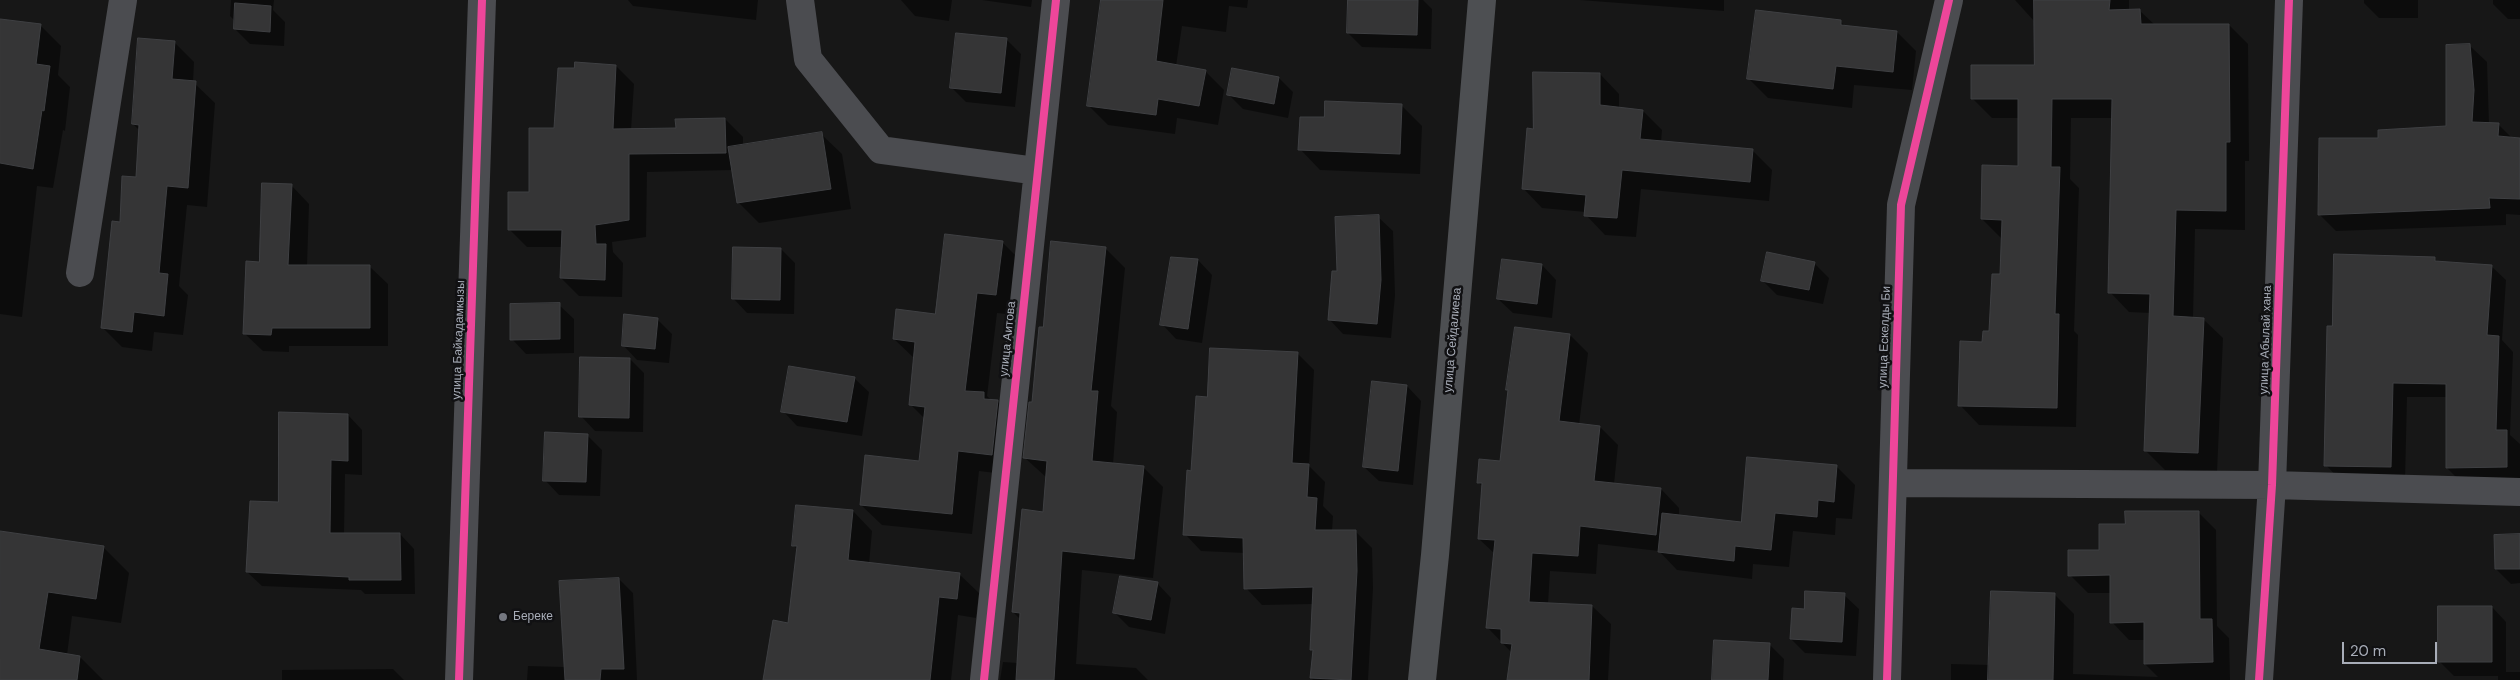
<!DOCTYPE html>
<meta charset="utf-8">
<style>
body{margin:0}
#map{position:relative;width:2520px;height:680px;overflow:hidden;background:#171717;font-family:"DM Sans",sans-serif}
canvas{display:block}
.scale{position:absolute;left:2342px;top:642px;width:95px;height:22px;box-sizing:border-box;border:2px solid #a8adb8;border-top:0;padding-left:6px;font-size:15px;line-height:18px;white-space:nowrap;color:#a8adb8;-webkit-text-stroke:4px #111113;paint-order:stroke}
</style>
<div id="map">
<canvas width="2520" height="680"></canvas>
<div class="scale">20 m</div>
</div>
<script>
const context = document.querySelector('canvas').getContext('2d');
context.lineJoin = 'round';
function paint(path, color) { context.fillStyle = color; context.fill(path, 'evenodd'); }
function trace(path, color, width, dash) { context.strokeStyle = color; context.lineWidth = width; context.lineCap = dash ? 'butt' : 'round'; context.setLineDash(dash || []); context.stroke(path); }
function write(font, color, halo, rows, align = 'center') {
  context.font = font + ' "DM Sans",sans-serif'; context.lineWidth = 5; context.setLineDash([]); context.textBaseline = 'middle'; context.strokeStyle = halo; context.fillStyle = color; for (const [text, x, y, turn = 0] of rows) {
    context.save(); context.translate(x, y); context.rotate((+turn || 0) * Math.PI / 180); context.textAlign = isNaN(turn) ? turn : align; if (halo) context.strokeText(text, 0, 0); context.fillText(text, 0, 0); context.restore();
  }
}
const shadow = new Path2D(`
 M231 0H274L273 10 285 22 284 46 250 44 235 29 236 22 230 16Z
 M628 0H758L756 20 633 6Z
 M901 0H952L949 21 915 16Z
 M982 0H1032L1031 7Z
 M1102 0H1248L1247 8 1229 6 1226 32 1182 26 1176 66 1205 71 1224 90 1218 125 1177 118 1175 134 1108 125 1088 105Z
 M1349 0H1423L1432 9 1431 49 1362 47 1348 33Z
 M1580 0H1724V11Z
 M2015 0H2129V11H2140L2155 25H2229L2248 44 2249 161H2245V230L2195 229 2193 318 2203 319 2223 338 2217 472 2165 470 2145 450 2151 313 2129 312 2110 292 2113 118H2071L2070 179 2079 188 2074 331 2078 335 2076 427 1979 425 1960 405 1990 332 2001 275 2002 239 1982 219 2019 167V118H1992L1972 98 2035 66 2034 21Z
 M2364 0H2418V18H2379L2364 3Z
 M2493 0H2520V19H2508L2493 4Z
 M0 21 40 25 61 46 58 75 70 87 65 131 63 130 53 188 37 186 22 317 0 314Z
 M1841 22 1846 27 1897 32 1916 51 1912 90 1854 85 1852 108 1768 98 1749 79Z
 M1006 39 1021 54 1015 107 966 102 951 87Z
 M174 42 194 62 193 82 215 103 207 207 187 205 179 286 188 295 183 335 154 332 152 351 122 347 102 327 121 223 137 178 140 131 133 124Z
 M2470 46 2487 62 2489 124 2499 125 2512 138 2520 139V215L2506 214V225L2336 231 2319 214 2379 139 2447 127Z
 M616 66 634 84 631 130 677 129 725 119 743 137V146L821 134 842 154 851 209 759 223 738 202 733 170 647 172 646 237 612 242 613 252 623 263 622 297 579 296 561 278 562 247H527L509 229 530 193 556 129Z
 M1600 74 1619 94V108L1643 111 1662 130 1661 142 1753 151 1772 170 1769 201 1641 189 1636 237 1605 235 1586 215V212L1542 208 1523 188 1534 130Z
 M1279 78 1293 92 1288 118 1243 109 1229 95Z
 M1402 106 1422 126 1420 174 1320 170 1300 149Z
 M291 185 309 204 307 266H369L388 284V346H289V352L263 351 244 333 260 263Z
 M1378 217 1393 231 1395 295 1391 338 1343 334 1329 319 1338 272Z
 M1002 242 1023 263 1016 315 997 313 987 396 991 400 997 401 1018 421 1012 475 979 471 972 534 882 525 861 505 920 462 925 419 911 405 915 359 894 339 936 315Z
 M1105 248 1125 268 1111 406 1117 412 1113 464 1143 467 1163 487 1153 578 1082 570 1076 664 1136 668 1148 680H1000L1003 662 1018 663 1021 620 1013 612 1044 513 1047 478 1025 458 1044 329Z
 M781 249 795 263 794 314 747 313 733 298Z
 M2434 258 2439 263 2491 266 2506 280 2502 340 2513 352 2510 435 2520 444V481L2461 482 2447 468V397H2407L2405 481 2340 480 2326 465 2333 327Z
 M1198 260 1212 275 1202 343 1176 339 1162 324Z
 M1503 261 1542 265 1556 280 1552 318 1513 313 1498 299Z
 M1814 263 1829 278 1823 304 1777 295 1762 280Z
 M559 305 574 319V353L526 354 512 339Z
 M657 319 672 334 669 363 637 360 623 345Z
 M1570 335 1588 353 1579 425 1600 427 1618 445 1614 484 1661 489 1679 508V516L1742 523 1837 467 1855 485 1852 519 1836 518 1835 535 1793 531 1789 567 1753 564 1752 579 1677 570 1659 551 1598 544 1596 574 1550 571 1548 604 1592 606 1611 624 1608 680H1509L1512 653 1487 627 1495 554 1479 539 1483 487 1478 482 1501 463 1509 391 1507 390Z
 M1298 354 1314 370 1309 466 1325 482 1323 506 1333 516 1332 531H1355L1372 548 1373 588 1368 680H1313L1311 678 1314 652 1312 649 1313 604 1262 605 1246 588 1245 553 1201 551 1185 534 1192 472 1209 398Z
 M630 359 644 373 643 432 595 431 581 416Z
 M854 378 869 392 862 436 797 426 783 411Z
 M1407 386 1421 401 1413 485 1379 481 1364 467Z
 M348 415 362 430V475L345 474 344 534H400L414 549 415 594H365L361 590 262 586 247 572 279 504Z
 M587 435 602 450 600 496 559 495 545 480Z
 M853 511 872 531 869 564 959 574 979 593 976 618 958 615 951 680H764L789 625 798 550 793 545Z
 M2198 512 2216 530 2217 626 2229 638 2230 680H1951V664L1990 665 2054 594 2074 614 2073 674 2158 677 2145 664V640H2129L2112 622 2111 593H2088L2070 575 2127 526Z
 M0 532 103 547 129 573 121 623 72 616 67 655 80 657 103 680H0Z
 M2520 535V583L2511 584 2496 569Z
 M619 579 633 593 637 680H527L528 666 565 667Z
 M1157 583 1171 598 1165 634 1129 627 1115 613Z
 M1844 595 1859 609 1856 656 1805 653 1791 639 1805 610Z
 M2492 607 2506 622V672H2520V680H2498V676H2454L2440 662Z
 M1769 644 1784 659 1783 680H1713Z
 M393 669 404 680H282V670Z`);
const building = new Path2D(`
 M1101 0H1163L1156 61 1206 70 1199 106 1158 99 1156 115 1087 106Z
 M1348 0H1418L1417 35 1347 33Z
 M2034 0H2110L2109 10 2140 9 2141 24H2229L2230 142H2226V211L2176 210 2173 316 2204 318 2198 453 2144 451 2150 294 2108 293 2112 99H2052L2051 167H2060L2055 314H2059L2057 408 1958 406 1960 341 1982 342 1983 331H1989L1992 274H2000L2002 220 1981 219 1982 165 2018 166V99H1971V65H2034Z
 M235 3 271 6 270 32 234 29Z
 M1756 10 1841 20V25L1897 31 1893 72 1836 66 1833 89 1747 79Z
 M0 19 41 24 36 64 50 66 44 111 42 110 33 169 0 163Z
 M956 33 1007 38 1001 93 950 88Z
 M138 38 175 41 172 79 196 81 188 188 167 186 159 273 168 274 164 316 134 312 132 332 101 328 112 221 120 222 122 176 136 177 139 125 132 124Z
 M2470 44 2474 90 2472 122 2499 123 2498 136 2520 138V199L2489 198 2490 208 2318 215 2319 138H2378V130L2446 126V45Z
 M575 62 616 65 613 129 676 128 675 119 725 118 726 153 629 154V220L595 225 596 244H606L605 280 560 278 562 230H508V192H529V128H554L558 68H574Z
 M1232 68 1279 77 1274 104 1227 95Z
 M1533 72 1600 73V105L1643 110 1640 139 1753 149 1750 182 1622 170 1617 218 1584 216 1586 195 1522 189 1527 128 1533 129Z
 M1325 101 1402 104 1400 154 1298 150 1300 117H1324Z
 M822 132 831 189 737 203 728 147Z
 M262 183 292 184 288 265H370V328H272L271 335 243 334 246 261 259 262Z
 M1379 215 1381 280 1377 324 1328 320 1332 271H1337L1335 217Z
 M945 234 1003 241 996 295 977 293 965 391 984 392V399L998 400 992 455 958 451 952 514 860 505 865 455 919 461 925 407 909 405 915 342 893 339 896 309 935 314Z
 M1051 241 1106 247 1091 391H1098L1092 461 1144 466 1134 559 1062 551 1054 680H1016L1020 613 1012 612 1022 509 1043 512 1047 461 1023 458 1029 402H1032L1039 327H1043Z
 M733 247 781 248 780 300 732 299Z
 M1767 252 1815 262 1809 290 1761 281Z
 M2334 254 2435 257V261L2492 265 2487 335 2499 336 2496 430H2507V467L2446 468V384L2393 383 2391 467 2324 466 2327 326H2332Z
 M1171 257 1198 259 1188 329 1160 325Z
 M1502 259 1542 264 1537 304 1497 299Z
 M560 303V339L510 340V304Z
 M624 314 658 318 655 349 622 346Z
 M1515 327 1570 334 1559 421 1600 426 1594 481 1661 488 1656 535 1580 526 1578 556 1532 553 1529 602 1592 605 1589 680H1507L1512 644 1501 643V629L1486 628 1495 540 1478 539 1482 483H1477L1479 459 1500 461 1508 390H1506Z
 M1210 348 1298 352 1292 463 1309 464 1307 497 1317 498 1315 530H1356L1357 571 1351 680 1310 678 1313 650H1310L1313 587 1244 589 1243 538 1183 535 1187 470 1191 471 1196 396 1207 397Z
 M580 357 630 358 629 418 579 417Z
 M789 366 855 377 847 422 781 412Z
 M1372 381 1407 385 1398 471 1363 467Z
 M279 412 348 414V461L331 460 330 533H400L401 580H349V577L246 572 250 501 278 502Z
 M545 432 588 434 586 482 543 481Z
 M1747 457 1837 465 1834 502 1818 500 1817 517 1775 513 1771 550 1735 546 1734 561 1658 552 1662 513 1741 522Z
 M796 505 853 510 848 560 960 573 957 599 939 597 930 680H763L773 620 788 623 797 546H792Z
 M2125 511H2199L2200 619H2212L2213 662 2144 664V622L2110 623V575L2068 576V550H2099V524H2125Z
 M0 531 104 546 96 599 48 592 39 649 80 656 77 680H0Z
 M2520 534V569H2495L2494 535Z
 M1120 576 1158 582 1151 620 1113 613Z
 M619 578 624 669H601L600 680H565L559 581Z
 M1805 591 1845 593 1842 642 1790 639 1792 608 1804 609Z
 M1991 591 2055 593 2053 680H1988Z
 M2438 606H2492V662H2438Z
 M1714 640 1770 643 1768 680H1712Z`);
const street = new Path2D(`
 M800 0 808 59 881 150 1037 171
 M80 273 123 0
 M1893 483 2272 485 2520 492
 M459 680 482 0
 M984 680 1056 0
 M1887 680 1901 205 1949 0
 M2259 680 2272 485 2289 0`);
const primary = new Path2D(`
 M1422 680 1435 555 1482 0`);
const cycleway = new Path2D(`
 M459 680 482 0
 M984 680 1056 0
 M1887 680 1901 205 1949 0
 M2259 680 2272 485 2289 0`);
const markers = [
 [503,617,5,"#757880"]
];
const streetNames = [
 ["улица Ескелды Би",1885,337,-88],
 ["улица Аитова",1008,339,-84],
 ["улица Байкадамкызы",459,340,-88],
 ["улица Сейдалиева",1453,340,-85],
 ["улица Абылай хана",2266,340,-88]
];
const poiNames = [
 ["Береке",513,617]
];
paint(shadow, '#0007');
paint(building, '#353536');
trace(building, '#3f4043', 1);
trace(street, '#4b4c50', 28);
trace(primary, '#4d4f52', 28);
trace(cycleway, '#ed469a', 8);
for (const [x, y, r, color] of markers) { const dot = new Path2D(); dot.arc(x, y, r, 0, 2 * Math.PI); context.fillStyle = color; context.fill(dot); trace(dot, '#111113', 2); }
write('12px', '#a8adb8', '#111113', streetNames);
write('12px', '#a8adb8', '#111113', poiNames, 'left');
</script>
